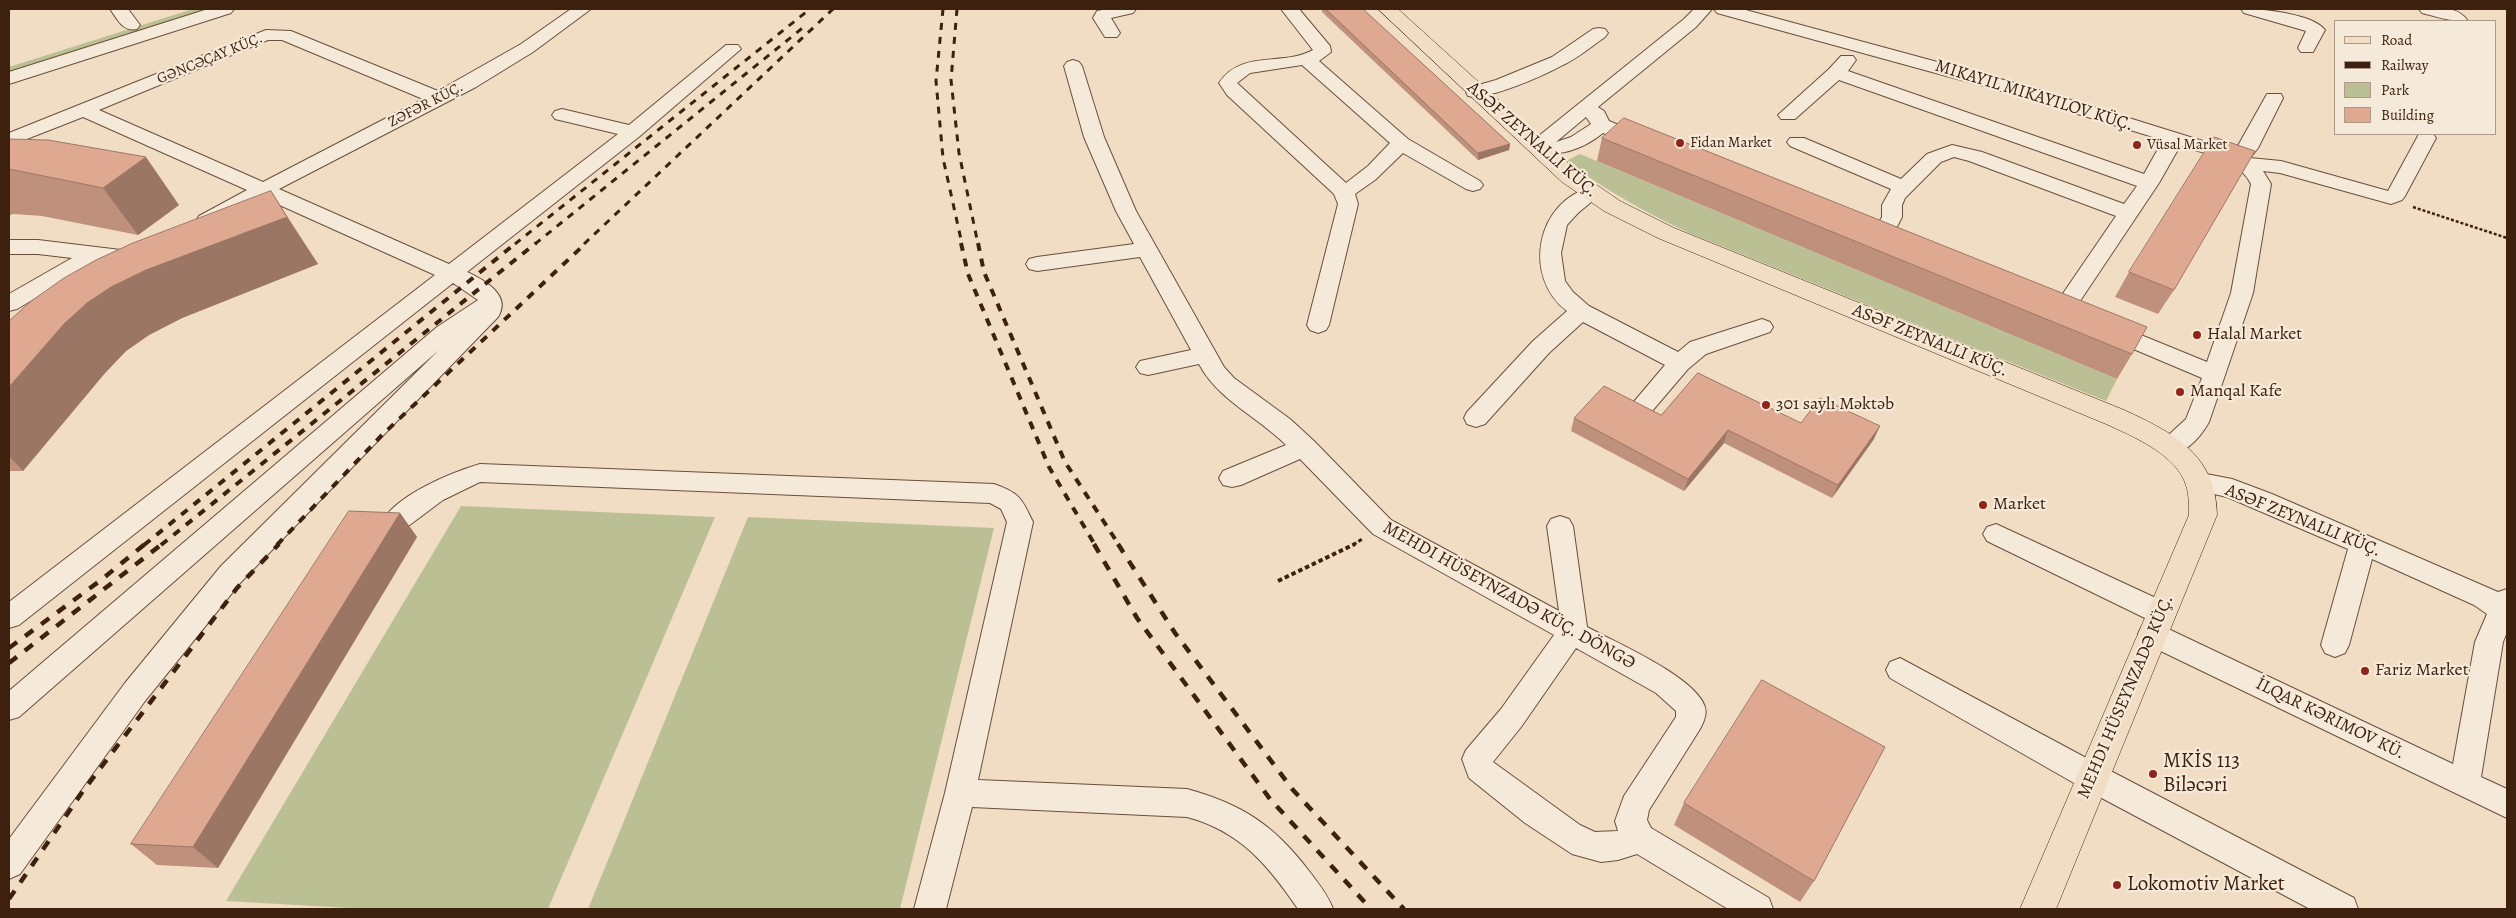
<!DOCTYPE html>
<meta charset="utf-8">
<style>
body{margin:0}
#map{position:relative;width:2516px;height:918px;overflow:hidden;background:#f0ddc4;font-family:Alegreya,serif}
canvas{display:block}
.frame{position:absolute;inset:0;border:10px solid #3e200e;pointer-events:none}
.legend{position:absolute;left:2334px;top:20px;width:162px;height:115px;box-sizing:border-box;background:#f5e9d9;border:1px solid #ac9988;margin:0;padding:6px 9px;list-style:none;font-size:15px;color:#3e200e}
.legend li{display:flex;align-items:center;gap:10px;height:25px}
.legend b{width:25px;border:1px solid #ac9988}
</style>
<div id="map">
<canvas width="2516" height="918"></canvas>
<div class="frame"></div>
<ul class="legend">
<li><b style="height:6px;background:#f0ddc4"></b>Road</li>
<li><b style="height:6px;background:#3e200e"></b>Railway</li>
<li><b style="height:14px;background:#bbc094"></b>Park</li>
<li><b style="height:14px;background:#dea990"></b>Building</li>
</ul>
</div>
<script>
const context = document.querySelector('canvas').getContext('2d');
context.lineJoin = 'round';
function paint(path, color) { context.fillStyle = color; context.fill(path, 'evenodd'); }
function trace(path, color, width, dash) { context.strokeStyle = color; context.lineWidth = width; context.lineCap = dash ? 'butt' : 'round'; context.setLineDash(dash || []); context.stroke(path); }
function write(font, color, halo, rows, align = 'center') {
  context.font = font + ' Alegreya,serif'; context.lineWidth = 4.5; context.setLineDash([]); context.textBaseline = 'middle'; context.strokeStyle = halo; context.fillStyle = color; for (const [text, x, y, turn = 0] of rows) {
    context.save(); context.translate(x, y); context.rotate((+turn || 0) * Math.PI / 180); context.textAlign = isNaN(turn) ? turn : align; if (halo) context.strokeText(text, 0, 0); context.fillText(text, 0, 0); context.restore();
  }
}
const green = new Path2D(`
 M193 9H213L9 74V67Z
 M1580 154 2117 379 2106 401 1689 233C1645 212 1605 190 1566 161Z
 M461 506 715 517 548 909H366L226 901Z
 M748 517 994 528 900 909H588Z`);
const pathFar2 = new Path2D(`
 M2413 207 2507 238`);
const pathFar1 = new Path2D(`
 M1353 545 1362 539`);
const path = new Path2D(`
 M1278 581 1355 544`);
const minor = new Path2D(`
 M110 9H128L140 25 137 29C123 32 118 20 110 9Z
 M208 9H234L231 13 9 84V72Z
 M571 9H591L533 52 476 87 279 189 449 264 618 134 555 119 552 115 555 111 562 109 629 125 726 45H738L741 49 640 136 467 272C484 280 512 295 498 317L241 582 145 701 20 874 9 879V839L125 683 221 566 439 350 19 717 9 720V691L437 327 478 300 453 283 19 625 9 628V602L435 275 264 198 213 226 206 227 199 226 196 221 199 216 247 190 83 117 9 146V133L266 30 291 31 438 91 521 44ZM268 40H282L423 99 263 182 99 110Z
 M1107 9H1136L1133 13 1111 18 1120 33 1117 37H1105L1093 18 1097 11Z
 M1281 9H1299L1330 46 1331 52 1319 61 1408 139 1480 181 1483 185 1480 189 1473 191 1466 189 1403 153 1375 180 1355 194 1358 204 1329 325 1326 330 1318 333 1310 330 1307 325 1338 204 1334 194 1227 95 1219 83C1242 49 1281 67 1313 50ZM1302 65 1390 143 1368 166 1346 183 1237 83 1250 73Z
 M1694 9H1712L1696 27 1598 107 1604 111 1609 121 1650 138 1653 142 1650 146H1636L1603 133C1582 150 1557 158 1530 151L1527 147 1530 143 1684 19ZM1586 117 1591 124 1571 137 1556 142Z
 M1714 9H1742L2026 86 2235 151 2267 94H2281L2283 98 2258 148 2250 158 2281 161 2388 191 2419 134H2433L2436 138 2405 196 2402 200 2391 204 2280 173 2263 171 2271 184 2253 293 2209 422C2200 438 2182 459 2162 453L2159 447 2162 441 2186 419 2202 378 2098 334 2095 329 2098 324 2106 321 2114 324 2207 362 2231 293 2251 184C2239 159 2204 153 2180 146L2159 183 2070 316 2062 318 2054 316 2051 311 2116 216 1969 161 1954 157 1941 162 1905 198 1902 205V217L1889 242 1881 244 1873 242 1870 237 1882 217V205L1891 189 1790 146 1787 142 1790 138H1804L1901 179 1927 154 1952 145 1982 152 2124 204 2137 186 1839 80 1795 119H1781L1778 115 1829 69 1841 56H1853L1856 60 1848 71 2144 174 2163 140 2012 94 1717 13Z
 M2241 9C2260 8 2314 14 2325 30L2313 52H2301L2298 48 2306 31 2244 13Z
 M2419 9C2437 8 2457 5 2468 21 2452 22 2438 17 2422 13Z
 M1599 28 1605 29 1608 33 1605 37C1592 46 1578 58 1563 65 1545 75 1487 101 1468 96L1466 92 1468 88 1496 80 1552 57 1593 29Z
 M1073 60 1079 62 1082 66 1104 137 1136 211 1224 367 1234 378 1290 419 1314 441 1391 520 1559 611 1547 526 1551 519 1560 516 1569 519 1573 526 1587 627C1615 642 1696 677 1705 707 1707 714 1704 722 1700 729L1649 810 1647 820 1651 828 1769 898 1773 909H1728L1637 854 1618 860 1601 862 1572 854 1525 823 1469 778 1462 759 1466 750 1501 709 1554 635 1373 534 1300 459 1241 485 1232 487 1223 485 1219 478 1223 471 1286 445C1258 417 1218 400 1199 364L1148 375 1140 373 1136 367 1140 361 1191 350 1140 257 1037 271 1029 269 1026 264 1029 259 1037 257 1134 244 1116 211 1084 137 1064 66 1067 62ZM1576 648 1656 693 1676 711V717L1624 796 1615 821 1618 831 1595 832 1580 825 1493 762 1521 727Z
 M1592 187 1599 189 1602 193 1578 213 1567 225 1561 253 1565 281 1573 292 1589 306 1678 352 1690 342 1762 319 1770 322 1773 327 1770 332 1706 354 1688 369 1653 410 1644 412 1635 410 1632 404 1665 365 1583 322 1549 353 1485 424 1476 427 1467 424 1464 418 1467 412 1533 341 1567 311C1522 277 1536 201 1592 187Z
 M9 240H38L129 251 140 249 148 251 151 256 148 261 129 265 98 261 17 309 9 311V294L72 258 38 254H9Z
 M480 464 994 484C1020 493 1022 499 1033 522L978 780 1187 789C1242 804 1274 825 1309 871 1318 883 1328 895 1333 909H1298C1268 865 1240 831 1187 817L972 807 946 909H914L945 793 1007 522 1001 509 990 503 480 482 443 500 403 530 394 533 385 530 381 523C396 495 450 473 480 464Z
 M2201 473 2232 479 2272 494 2498 592 2507 589V632L2503 642 2481 777 2507 789V818L2142 642 2138 634 2142 626 2152 623 2162 626 2453 764 2475 642 2487 614 2474 605 2372 559 2349 645 2345 653 2335 657 2325 653 2321 645 2348 549 2227 497 2192 489 2188 482 2192 475Z
 M1996 524 2171 605 2175 613 2171 621 2161 624 2151 621 1987 541 1983 534 1987 527Z
 M1900 658 2103 767 2354 898 2358 909H2310L2081 787 1890 678 1886 670 1890 662Z`);
const major = new Path2D(`
 M1378 9H1398L1578 172 1620 201 1674 228 2124 410C2174 433 2216 455 2217 515L2056 909H2020L2189 515C2189 503 2189 491 2184 480 2171 452 2132 436 2106 424L1658 238 1604 211 1562 182Z`);
const railFar2 = new Path2D(`
 M943 9 936 81 943 158 962 244
 M957 9 951 80 959 153 978 244
 M515 244 810 9
 M535 244 805 26
 M584 244 833 9`);
const railFar1 = new Path2D(`
 M961 243 968 274 1049 467 1095 545
 M978 243 984 272 1065 462 1119 545
 M144 545 516 243
 M161 545 536 243
 M277 545 381 436 586 243`);
const rail = new Path2D(`
 M1094 544 1137 618 1270 799 1371 909
 M1118 544 1175 633 1293 790 1404 909
 M9 648 101 580 145 544
 M9 663 162 544
 M9 899 83 791 237 588 279 544`);
const wall = new Path2D(`
 M1322 9H1363L1510 144 1509 150 1478 160 1322 12Z
 M1602 138 2132 354 2117 379 1597 161Z
 M9 139 179 205 138 235 42 216 14 214 9 215Z
 M271 191 318 264 182 318 149 335 126 351 105 373 23 471H9V321Z
 M2129 272 2174 290 2158 314 2115 297Z
 M1574 418 1801 423 1874 439 1832 498 1724 443 1684 491 1571 431Z
 M400 513 417 537 218 868 157 865 131 844Z
 M1684 803 1814 881 1800 902 1674 825Z`);
const shadedWall = new Path2D(`
 M1510 144 1509 150 1478 160V153Z
 M146 157 179 205 138 235 103 188Z
 M287 217 318 264 182 318 149 335 126 351 105 373 23 471 9 456V387L64 324 87 303 111 287 146 270Z
 M1880 426 1874 439 1832 498 1838 485Z
 M1728 430 1724 443 1684 491 1688 479Z
 M400 513 417 537 218 868 193 847Z`);
const building = new Path2D(`
 M1326 9H1363L1510 144 1478 153Z
 M1624 118 2147 327 2132 354 1602 138Z
 M2214 137 2255 151 2174 290 2129 272Z
 M9 139 48 140 146 157 103 188 9 169Z
 M271 191 287 217 146 270 111 287 87 303 64 324 9 387V321L30 302 64 278 96 260 133 243Z
 M1698 373 1801 423 1820 398 1880 426 1838 485 1728 430 1688 479 1574 418 1604 386 1661 415Z
 M349 511 400 513 193 847 131 844Z
 M1762 680 1885 747 1814 881 1684 803Z`);
const markers = [
 [1680,143,5,"#8f2418"],
 [2137,145,5,"#8f2418"],
 [2197,335,5,"#8f2418"],
 [2180,392,5,"#8f2418"],
 [1766,405,5,"#8f2418"],
 [1983,505,5,"#8f2418"],
 [2365,671,5,"#8f2418"],
 [2153,774,5,"#8f2418"],
 [2117,885,5,"#8f2418"]
];
const farStreetnames = [
 ["GƏNCƏÇAY KÜÇ.",210,59,-22],
 ["ZƏFƏR KÜÇ.",426,105,-27]
];
const farPoinames = [
 ["Fidan Market",1690,143],
 ["Vüsal Market",2147,145]
];
const streetNames = [
 ["MIKAYIL MIKAYILOV KÜÇ.",2034,96,17],
 ["ASƏF ZEYNALLI KÜÇ.",1532,140,41],
 ["ASƏF ZEYNALLI KÜÇ.",1930,341,22],
 ["ASƏF ZEYNALLI KÜÇ.",2303,521,22],
 ["MEHDI HÜSEYNZADƏ KÜÇ. DÖNGƏ",1509,596,29],
 ["MEHDI HÜSEYNZADƏ KÜÇ.",2126,697,-67],
 ["İLQAR KƏRIMOV KÜ.",2330,719,26]
];
const poiNames = [
 ["Halal Market",2207,335],
 ["Manqal Kafe",2190,392],
 ["301 saylı Məktəb",1776,405],
 ["Market",1993,505],
 ["Fariz Market",2375,671]
];
const nearPoinames = [
 ["MKİS 113",2163,762],
 ["Biləcəri",2163,786],
 ["Lokomotiv Market",2127,885]
];
paint(green, '#bbc094');
trace(minor, '#6a4f3c', 2);
trace(major, '#3e200e', 1);
trace(pathFar2, '#3e200e', 2.5, [3, 2]);
trace(pathFar1, '#3e200e', 3, [4, 2.5]);
trace(path, '#3e200e', 4, [4.5, 3]);
paint(minor, '#f5e9d9');
paint(major, '#f0ddc4');
trace(railFar2, '#3e200e', 3, [7, 7]);
trace(railFar1, '#3e200e', 4, [8, 8]);
trace(rail, '#3e200e', 4.5, [10, 10]);
paint(wall, '#bf917c');
paint(shadedWall, '#9b7665');
paint(building, '#dea990');
trace(building, '#9b7665', 1);
for (const [x, y, r, color] of markers) { const dot = new Path2D(); dot.arc(x, y, r, 0, 2 * Math.PI); context.fillStyle = color; context.fill(dot); trace(dot, '#f5e9d9', 2); }
write('15px', '#3e200e', '#f5e9d9', farStreetnames);
write('15px', '#3e200e', '#f5e9d9', farPoinames, 'left');
write('18px', '#3e200e', '#f5e9d9', streetNames);
write('18px', '#3e200e', '#f5e9d9', poiNames, 'left');
write('21px', '#3e200e', '#f5e9d9', nearPoinames, 'left');
</script>
